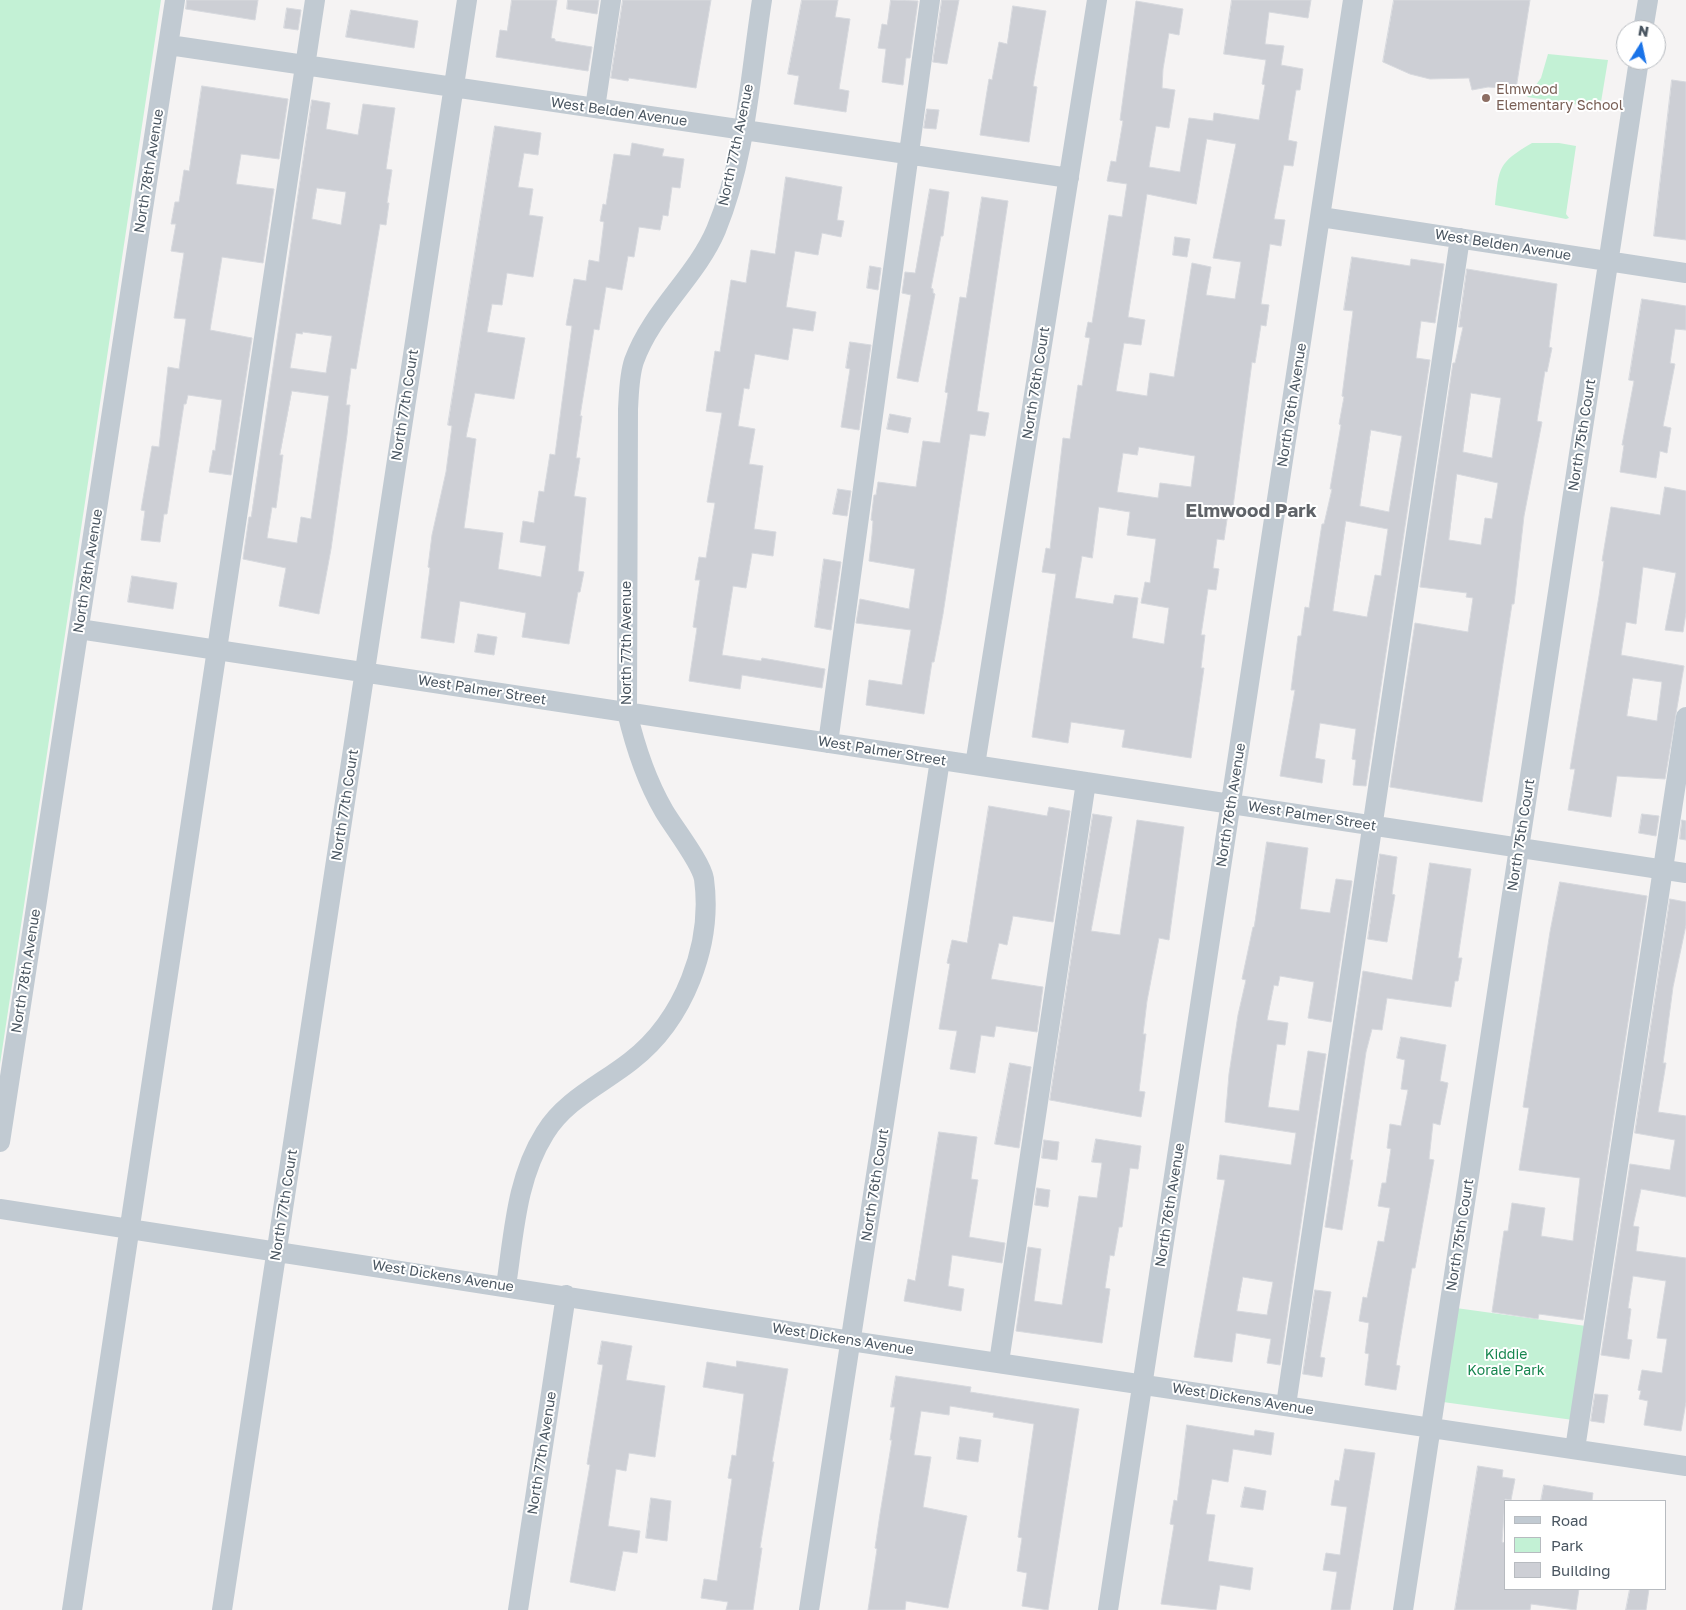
<!DOCTYPE html>
<style>
body{margin:0}
#map{position:relative;width:1686px;height:1610px;overflow:hidden;background:#f5f3f3;font-family:"Golos Text",sans-serif}
canvas{display:block}
.legend{position:absolute;left:1504px;top:1500px;width:162px;height:90px;box-sizing:border-box;background:#fff;border:1px solid #b7bbc0;margin:0;padding:6px 9px;list-style:none;font-size:15px;color:#4a5661}
.legend li{display:flex;align-items:center;gap:10px;height:25px}
.legend b{width:25px;border:1px solid #b7bbc0}
.north{position:absolute;left:1616px;top:20px;width:50px;height:50px;box-sizing:border-box;background:#fff;border:1px solid #b7bbc0;border-radius:50%;rotate:10deg;font-size:14px;font-weight:700;line-height:20px;text-align:center;color:#4a5661}
.north::after{content:'';display:block;margin:auto;width:18px;height:22px;background:#1a73e8;clip-path:polygon(50% 0,100% 100%,50% 72%,0 100%)}
</style>
<div id="map">
<canvas width="1686" height="1610"></canvas>
<ul class="legend">
<li><b style="height:6px;background:#c1cad2"></b>Road</li>
<li><b style="height:14px;background:#c3f1d5"></b>Park</li>
<li><b style="height:14px;background:#cdcfd5"></b>Building</li>
</ul>
<div class="north">N</div>
</div>
<script>
const context = document.querySelector('canvas').getContext('2d');
context.lineJoin = 'round';
function paint(path, color) { context.fillStyle = color; context.fill(path, 'evenodd'); }
function trace(path, color, width, dash) { context.strokeStyle = color; context.lineWidth = width; context.lineCap = dash ? 'butt' : 'round'; context.setLineDash(dash || []); context.stroke(path); }
function write(font, color, halo, rows, align = 'center') {
  context.font = font + ' "Golos Text",sans-serif'; context.lineWidth = 4; context.setLineDash([]); context.textBaseline = 'middle'; context.strokeStyle = halo; context.fillStyle = color; for (const [text, x, y, turn = 0] of rows) {
    context.save(); context.translate(x, y); context.rotate((+turn || 0) * Math.PI / 180); context.textAlign = isNaN(turn) ? turn : align; if (halo) context.strokeText(text, 0, 0); context.fillText(text, 0, 0); context.restore();
  }
}
const green = new Path2D(`
 M0 0H161L0 1064Z
 M1548 54 1608 60 1600 108 1527 97 1541 78Z
 M1532 143H1559L1576 146 1566 214 1569 218 1566 219 1495 205C1499 167 1498 163 1532 143Z
 M1456 1308 1586 1326 1573 1420 1443 1402Z`);
const building = new Path2D(`
 M187 0H258L255 20 186 9Z
 M512 0H557L551 38 555 39V41L592 47 588 71 496 57 500 30 507 31Z
 M568 0H599L597 14 567 9Z
 M623 0H711L696 88 629 78 628 81 611 78Z
 M802 0H838L835 17 850 19 839 89 849 91 846 112 794 104 799 76 788 74Z
 M891 0 918 1 910 58H906L903 85 882 82 886 49 878 48 882 24 887 25Z
 M942 0H959L947 64 933 62Z
 M1232 0H1311L1308 18 1269 12 1265 44 1284 46 1281 65 1303 69 1300 90H1296L1288 140 1297 142 1293 166 1284 165 1274 219 1285 220 1281 246 1270 244 1261 304 1269 305 1266 326 1261 325 1255 363 1252 362 1233 507 1229 506 1224 540 1217 539 1213 568 1219 569 1216 590 1208 589 1201 635H1205L1201 668H1204L1191 758 1122 747 1125 730 1071 722 1068 743 1032 737 1056 574 1042 572 1046 548 1050 549 1063 438 1070 439 1078 385 1082 386 1090 338 1085 337 1088 322 1092 323 1109 215 1122 217 1127 184 1107 181 1111 161 1116 162 1123 121 1120 120 1136 1 1183 9 1179 35 1169 33 1163 69 1162 88 1175 90 1169 128 1156 126 1149 167 1180 172 1189 118 1213 121 1214 113 1259 120 1265 85 1262 84 1266 60 1224 54ZM1207 139 1236 144 1213 258 1241 262 1235 299 1206 295 1211 267 1192 263 1174 377 1150 373 1147 396 1116 391 1124 343 1141 345 1145 320 1128 317 1147 194 1196 204ZM1139 447 1195 456 1191 487 1160 483 1158 498 1117 492 1123 453 1137 455ZM1099 507 1130 512 1127 535 1156 539 1150 583 1145 582 1141 603 1169 608 1164 644 1132 638 1138 598 1115 595 1113 604 1075 598 1082 556 1092 558Z
 M1394 0H1530L1516 89 1488 87 1472 90 1469 78 1430 79 1410 74 1383 62Z
 M1013 6 1046 11 1033 86 1037 87 1029 142 980 135 989 79 992 80 999 42 1007 44Z
 M287 8 301 10 298 30 284 28Z
 M351 10 418 21 414 48 346 37Z
 M1672 80 1686 82V240L1654 236Z
 M202 86 288 99 279 159 241 154 236 184 274 189 263 263 222 257 210 330 252 338 231 475 209 472 213 450 215 451 222 400 188 395 186 404H184L167 514H164L160 542 141 540 145 511 141 510 152 446 159 447 168 367 179 369 186 319 174 318 184 253 171 251 176 224H171L175 202H179L184 170 189 171Z
 M312 100 330 103 326 129 358 135 363 104 395 108 386 169 392 170 387 203H389L386 225 380 224 356 369 351 368 346 405H350L347 435 331 549 319 614 279 606 286 568 243 559 249 517H251ZM317 188 346 192 341 225 312 219ZM303 332 332 336 326 373 290 368 296 333 302 334ZM292 391 329 396 311 519 301 517 297 543 267 538 272 507 276 508 283 455H280Z
 M927 109 939 110 936 129 924 128Z
 M495 126 541 133 538 155 524 153 518 187 533 189 529 215 543 217 533 277 507 273 502 305 492 304 487 332 525 338 514 399 475 393 466 437 476 439 464 528 503 533 498 569 541 577 546 546 520 542 523 521 534 523 539 491 544 492 550 454 555 455 572 326 566 325 574 279 586 281 589 260 599 262 604 222 600 221 603 204 606 205 614 154 630 156 632 143 664 149 662 156 684 159 680 188 672 187 668 216 663 215 660 230 639 227 634 257 628 256 622 290 606 287 599 330 594 329 580 416H582L576 458H580L574 496 586 498 578 571 584 572 580 592H578L569 644 522 637 526 613 460 601 454 643 421 638 430 568 428 567 432 535 446 472 452 426 448 425Z
 M786 177 842 187 837 220 844 221 841 237 822 233 818 255 795 251 786 307 816 312 813 331 793 328 788 360 755 354 749 389 744 388 738 426 755 429 749 464 763 466 754 529 776 532 773 556 752 553 746 588 733 586 722 655 761 661 762 658 825 669 822 688 742 675 740 689 689 681 697 628 693 627 700 580H695L699 557 706 558 715 503 707 502 722 413 706 411 715 351 720 352 731 280 746 283 751 250 775 254Z
 M930 189 949 192 943 236H941L931 288 933 289V293L935 294 918 382 897 378 911 295 902 293 905 272 915 273Z
 M982 197 1008 201 977 411 989 413 985 436 970 434 943 614 934 662H932L924 714 866 705 869 680 902 685 911 630 856 623 860 599 909 609 915 569 869 561 872 535 873 521 871 520 874 495H876L878 482 916 487 923 441 940 443 948 393 945 392 960 297 966 298Z
 M1175 237 1190 239 1187 257 1173 255Z
 M1352 257 1410 266 1411 259 1444 264 1435 323 1421 321 1416 358 1430 360 1366 786 1353 785 1356 760 1352 759 1356 729 1320 723 1315 758 1325 760 1322 783 1280 776 1295 690H1291L1298 636H1301L1305 607 1309 608 1322 524H1324L1332 489H1330L1341 425 1339 424 1344 397 1342 396 1353 311 1344 310ZM1371 430 1402 436 1389 512 1360 506ZM1346 521 1388 529 1381 576 1375 575 1367 617 1333 611Z
 M870 266 881 268 878 290 867 288Z
 M1467 269 1557 284 1549 347 1552 348 1547 372 1545 371 1537 421 1542 422 1524 516 1514 604H1512L1482 802 1390 787 1415 623 1468 632 1473 598 1466 597 1467 593 1420 587 1453 363H1455L1463 327H1459ZM1471 393 1501 398 1492 458 1463 452ZM1457 474 1498 483 1492 519 1485 518 1481 545 1449 540Z
 M1642 299 1686 306V330L1675 329 1670 363 1675 364 1663 426 1671 428 1667 453 1660 451 1656 478 1620 472 1624 445H1622L1634 381 1629 380Z
 M850 342 871 345 859 430 841 427 850 369 846 368Z
 M890 414 911 418 908 433 887 429Z
 M1665 487 1686 491V613L1683 632 1665 630 1676 573 1643 567 1636 624 1626 622 1621 655 1684 666 1665 779 1617 776 1611 817 1568 810 1575 769H1570L1599 596 1604 561H1602L1611 507 1660 515ZM1633 678 1662 682 1657 721 1627 716Z
 M838 489 851 491 847 516 833 514Z
 M824 559 841 562 831 630 815 627Z
 M132 576 177 583 173 609 128 602Z
 M478 634 497 637 494 655 475 652Z
 M989 806 1047 816 1049 807 1070 811 1053 922 1013 916 1007 945 999 943 991 979 1043 987 1037 1032 996 1026 994 1037 981 1035 975 1073 950 1069 957 1031 939 1029 950 964 947 963 952 940 967 943Z
 M1093 814 1112 817 1091 931 1120 935 1137 820 1184 827 1169 940 1159 938 1147 1001 1143 1034H1146L1139 1091 1145 1092 1141 1117 1050 1100Z
 M1642 814 1659 816 1656 836 1639 833Z
 M1682 820 1686 821V840L1680 839Z
 M1267 842 1308 848 1300 909 1330 913 1336 879 1352 881 1331 1022 1308 1018 1314 982 1280 976 1278 986 1274 985 1267 1020 1288 1023 1285 1045 1277 1044 1268 1107 1299 1111 1308 1051 1326 1054 1280 1365 1267 1363 1271 1339 1236 1333 1232 1362 1194 1357 1225 1180 1217 1179 1220 1155 1291 1165 1296 1133 1225 1122 1229 1074 1238 1015 1246 980 1242 979 1253 927H1254ZM1243 1277 1273 1282 1267 1315 1237 1311Z
 M1380 854 1397 857 1392 894 1395 895 1387 942 1368 939Z
 M1430 863 1471 869 1458 958H1462L1458 981H1455L1451 1007 1387 998 1382 1030 1372 1029 1366 1052 1350 1160H1353L1342 1230 1325 1227 1363 971 1412 980Z
 M1560 882 1647 896 1583 1320 1539 1314 1538 1319 1492 1312 1504 1231H1508L1512 1203 1545 1208 1541 1236 1573 1241 1580 1178 1519 1170 1529 1108 1523 1107 1550 932Z
 M1670 899 1686 902V925L1673 987 1663 1063H1666L1658 1112 1686 1116V1197L1641 1189 1633 1226 1639 1227 1636 1251 1686 1258V1402L1681 1431 1644 1425 1648 1401 1639 1399 1641 1391 1638 1390 1642 1370 1662 1373 1667 1339 1657 1338 1666 1281 1633 1276 1628 1308 1631 1309 1627 1339 1632 1340 1629 1359 1601 1355 1630 1164 1670 1170 1675 1140 1635 1133Z
 M1401 1037 1446 1045 1440 1081 1448 1083 1440 1125 1433 1123 1429 1159 1434 1160 1415 1268H1412L1396 1365 1400 1366 1396 1390 1365 1385 1369 1354 1365 1353 1369 1323 1359 1321 1363 1297 1367 1298 1378 1241 1384 1242 1390 1208 1378 1206 1382 1183H1386L1391 1149 1387 1148 1390 1124 1401 1126 1408 1090 1401 1089 1405 1060 1397 1058Z
 M1010 1063 1031 1067 1019 1148 995 1144Z
 M939 1132 977 1137 971 1179 978 1180 969 1237 1005 1243 1002 1263 952 1255 948 1286 964 1289 961 1311 904 1301 908 1279 915 1281Z
 M1096 1139 1141 1146 1138 1169 1130 1168 1122 1227H1119L1114 1256 1110 1255 1105 1288 1110 1289 1102 1343 1016 1331 1028 1247 1041 1249 1034 1301 1062 1305 1079 1196 1097 1198 1102 1163 1092 1162Z
 M1044 1140 1059 1142 1057 1160 1042 1158Z
 M1037 1188 1050 1190 1048 1207 1035 1205Z
 M1315 1290 1331 1292 1320 1357 1325 1358 1322 1377 1303 1374Z
 M602 1341 632 1346 626 1380 665 1386 655 1457 629 1453 626 1471 616 1469 608 1526 640 1531 637 1553 623 1551 615 1591 570 1582 590 1465 587 1464 603 1365 598 1364Z
 M737 1361 788 1369 772 1462H774L760 1548H762L753 1610H726L728 1602 701 1598 704 1579 717 1581 732 1479 728 1478 732 1455 736 1456 744 1394 703 1387 707 1362 736 1367Z
 M896 1376 971 1387 970 1392 1079 1409 1048 1610 1022 1606 1027 1573 1017 1571 1022 1538 1018 1537 1034 1424 993 1417 994 1413 950 1406 949 1415 921 1411 914 1455 931 1457 923 1507 967 1516 948 1608 906 1601 905 1610H868L877 1549 875 1548 880 1514 892 1440H890L895 1407H891Z
 M1595 1394 1608 1395 1604 1423 1591 1421Z
 M1187 1425 1254 1436 1255 1430 1274 1433 1271 1455 1233 1449 1228 1482 1212 1479 1206 1514 1215 1515 1208 1561 1253 1568 1250 1590 1220 1585 1216 1610 1161 1604 1174 1525 1170 1524 1174 1500 1177 1501Z
 M960 1437 981 1440 978 1462 957 1459Z
 M1345 1449 1375 1453 1350 1610H1331L1337 1572 1323 1570 1326 1553 1340 1555 1347 1507 1331 1505 1335 1480 1339 1481Z
 M1478 1466 1503 1470 1502 1477 1515 1479 1511 1500 1505 1499 1502 1542 1505 1543V1589H1579L1576 1610 1531 1604 1530 1610H1455Z
 M1544 1485 1593 1493 1592 1501H1541Z
 M1245 1487 1266 1491 1263 1510 1241 1507Z
 M651 1498 671 1501 667 1541 646 1538Z
 M1630 1589H1649L1646 1610H1626Z`);
const minor = new Path2D(`
 M1643 30 1648 0
 M169 45 1069 178
 M595 108 611 0
 M1321 217 1686 273
 M79 629 1686 873
 M828 743 930 0
 M975 765 1097 0
 M0 1142 175 0
 M0 1209 851 1341 1686 1466
 M506 1286C514 1234 516 1179 545 1133 565 1100 602 1084 631 1061 684 1020 713 945 704 879 701 862 674 828 664 811 646 780 635 746 627 712L628 409C629 393 629 376 634 361 652 311 696 277 716 230 746 158 750 76 762 0
 M999 1362 1086 782
 M1286 1405 1460 238
 M1575 1449 1686 717
 M72 1610 315 0
 M222 1610 467 0
 M518 1610 566 1295
 M809 1610 940 760
 M1108 1610 1353 0
 M1403 1610 1639 60`);
const markers = [
 [1486,98,5,"#8d6e63"]
];
const educationNames = [
 ["Elmwood",1496,90],
 ["Elementary School",1496,106]
];
const streetNames = [
 ["West Belden Avenue",619,112,8],
 ["North 77th Avenue",736,145,-78],
 ["North 78th Avenue",149,171,-81],
 ["West Belden Avenue",1503,245,9],
 ["North 76th Court",1036,383,-81],
 ["North 77th Court",405,405,-81],
 ["North 76th Avenue",1292,405,-81],
 ["North 75th Court",1582,435,-81],
 ["North 78th Avenue",88,571,-81],
 ["North 77th Avenue",627,643,-90],
 ["West Palmer Street",482,690,9],
 ["West Palmer Street",882,751,9],
 ["North 77th Court",345,805,-81],
 ["North 76th Avenue",1231,805,-81],
 ["West Palmer Street",1312,816,9],
 ["North 75th Court",1521,835,-81],
 ["North 78th Avenue",26,971,-81],
 ["North 76th Court",875,1185,-81],
 ["North 77th Court",284,1205,-81],
 ["North 76th Avenue",1170,1205,-81],
 ["North 75th Court",1460,1235,-81],
 ["West Dickens Avenue",443,1276,9],
 ["West Dickens Avenue",843,1339,9],
 ["West Dickens Avenue",1243,1399,9],
 ["North 77th Avenue",542,1453,-81]
];
const parkNames = [
 ["Kiddie",1506,1355],
 ["Korale Park",1506,1371]
];
const districtNames = [
 ["Elmwood Park",1251,511]
];
paint(green, '#c3f1d5');
paint(building, '#cdcfd5');
trace(building, '#d7d9de', 1);
trace(minor, '#c1cad2', 20);
for (const [x, y, r, color] of markers) { const dot = new Path2D(); dot.arc(x, y, r, 0, 2 * Math.PI); context.fillStyle = color; context.fill(dot); trace(dot, '#fff', 2); }
write('14px', '#785e54', '#fff', educationNames, 'left');
write('14px', '#4a5661', '#fff', streetNames);
write('14px', '#17864f', '#fff', parkNames);
write('bold 19px', '#5f6368', '#fff', districtNames);
</script>
